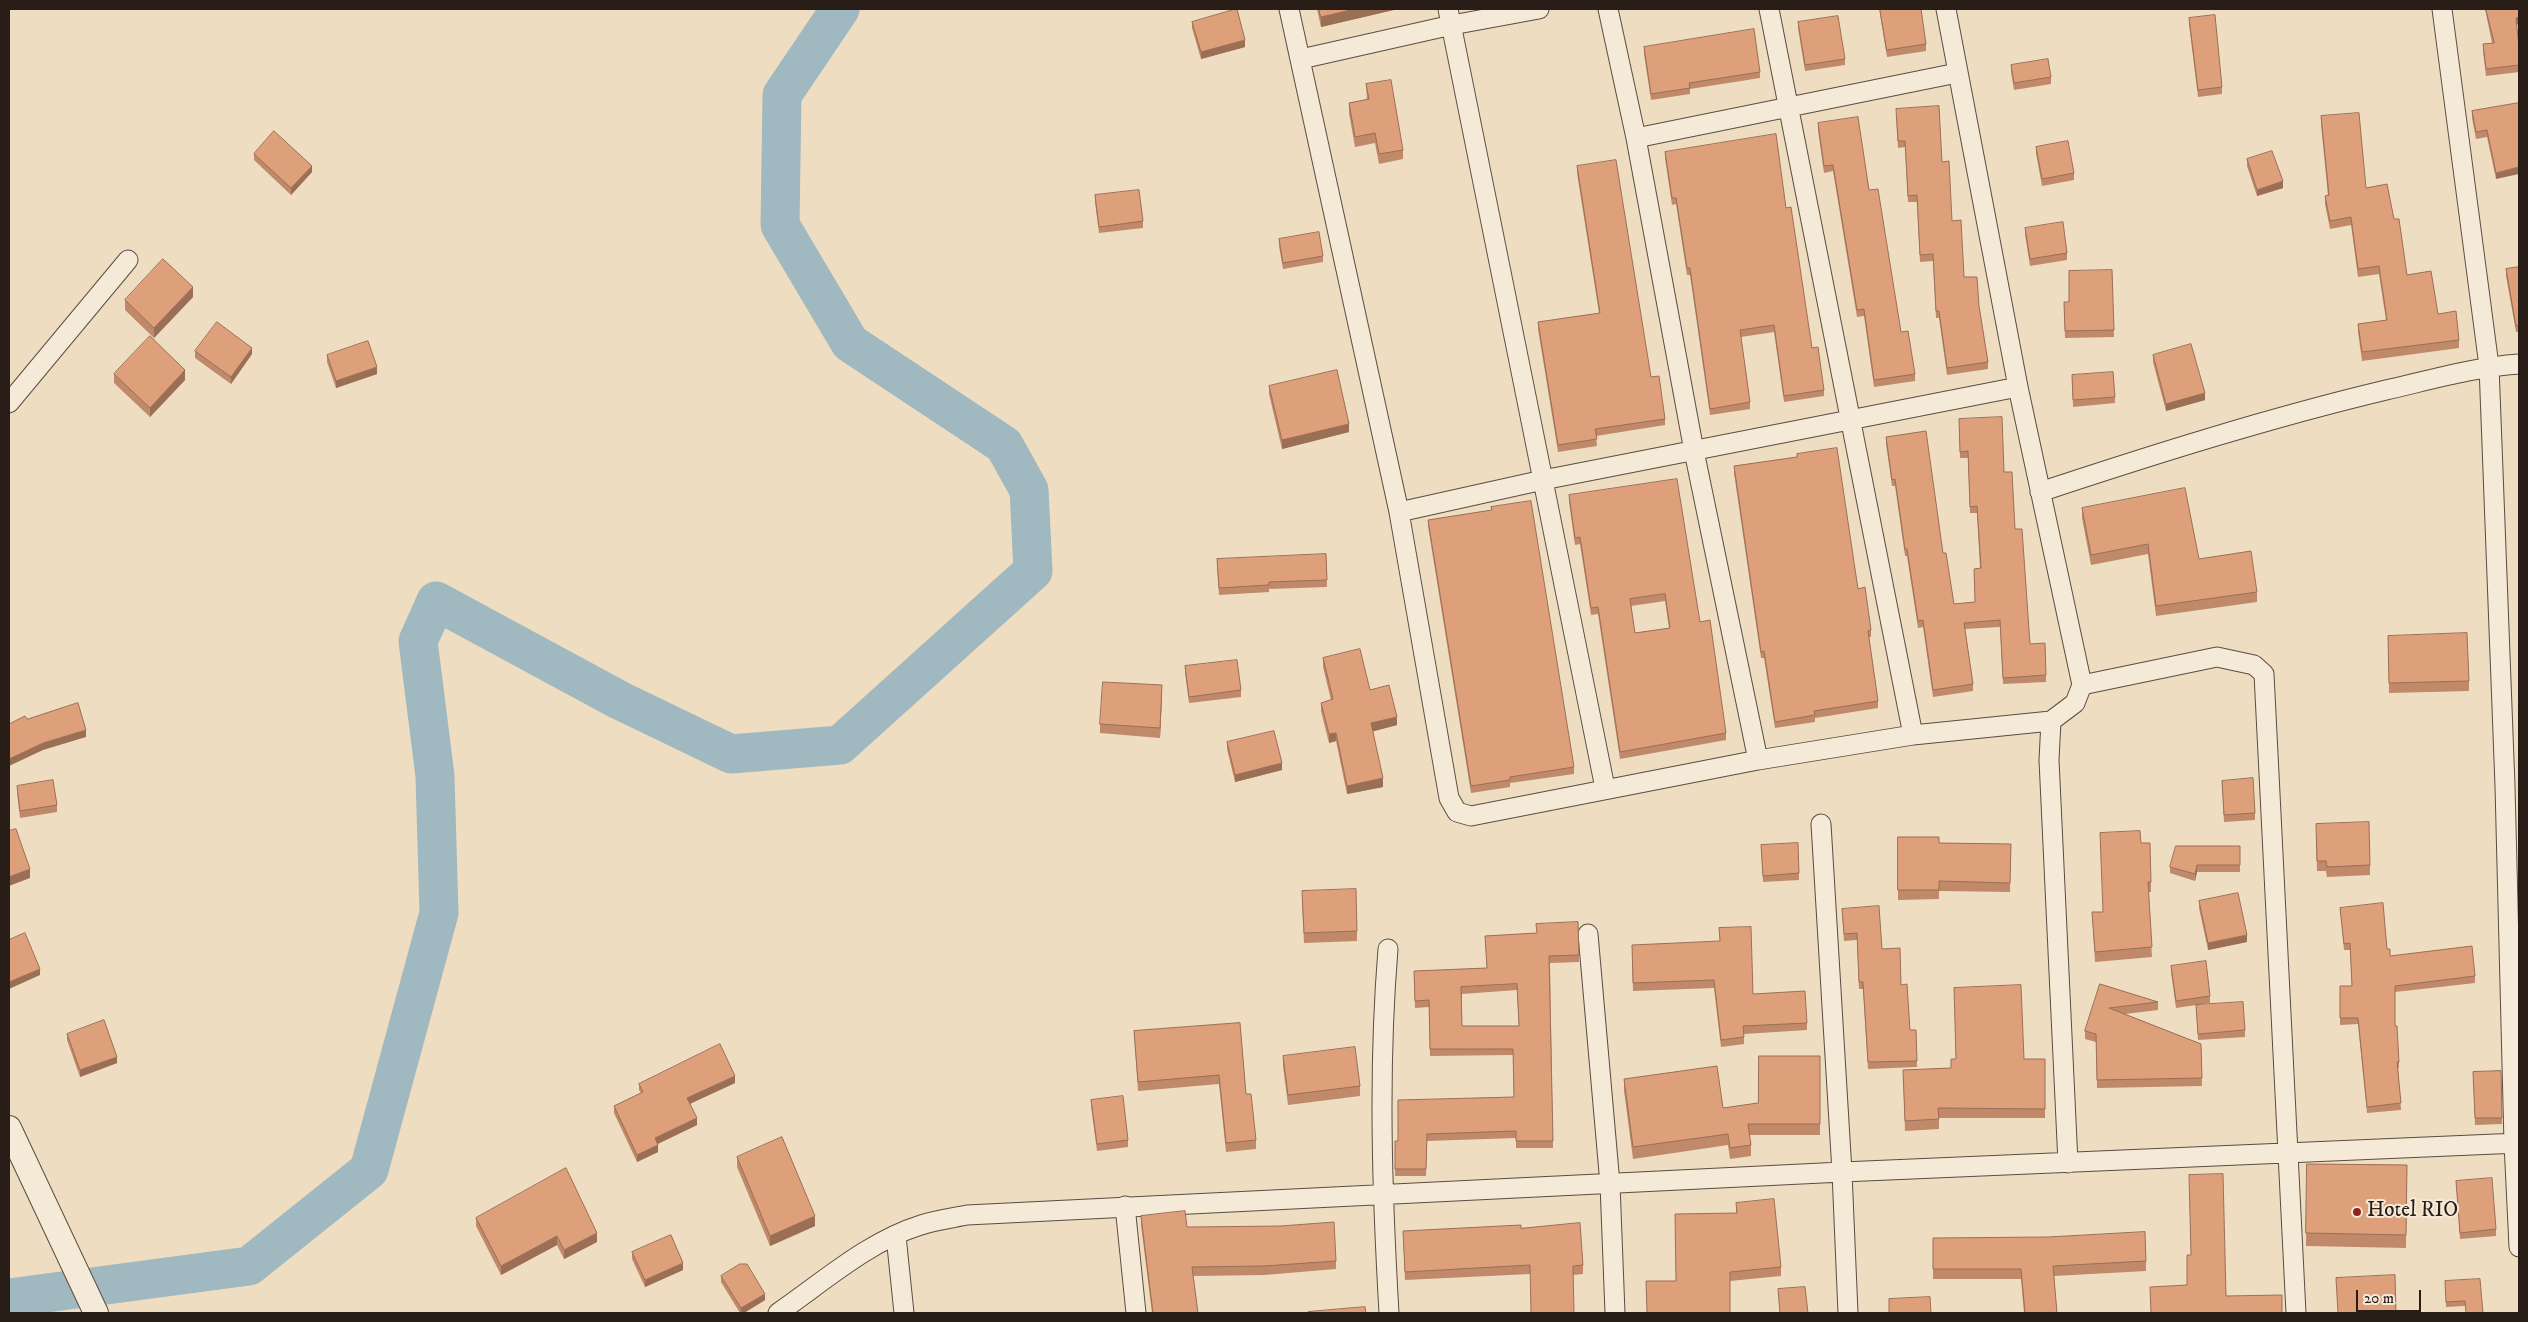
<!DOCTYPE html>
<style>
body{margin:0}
#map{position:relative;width:2528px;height:1322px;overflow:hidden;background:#efddc1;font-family:"IM FELL DW Pica",serif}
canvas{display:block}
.frame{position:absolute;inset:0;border:10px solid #291d18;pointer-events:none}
.scale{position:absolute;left:2356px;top:1290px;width:65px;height:22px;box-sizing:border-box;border:2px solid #291d18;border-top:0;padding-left:6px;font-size:15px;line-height:18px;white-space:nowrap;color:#291d18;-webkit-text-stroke:4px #f5e9d7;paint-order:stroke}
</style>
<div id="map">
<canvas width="2528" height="1322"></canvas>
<div class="frame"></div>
<div class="scale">20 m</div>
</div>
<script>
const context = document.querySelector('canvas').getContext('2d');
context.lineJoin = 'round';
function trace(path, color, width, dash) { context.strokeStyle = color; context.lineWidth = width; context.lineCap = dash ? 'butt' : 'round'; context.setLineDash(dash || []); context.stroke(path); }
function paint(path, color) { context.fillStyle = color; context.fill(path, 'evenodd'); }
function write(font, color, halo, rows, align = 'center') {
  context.font = font + ' "IM FELL DW Pica",serif'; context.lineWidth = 4; context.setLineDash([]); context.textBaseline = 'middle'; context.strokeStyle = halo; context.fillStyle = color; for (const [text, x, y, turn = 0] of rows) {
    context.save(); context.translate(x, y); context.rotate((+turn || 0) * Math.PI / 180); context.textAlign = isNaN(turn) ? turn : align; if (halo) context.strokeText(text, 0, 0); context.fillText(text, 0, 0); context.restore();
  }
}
const river = new Path2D(`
 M9 1298 249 1266 369 1170 439 913 435 776 418 641 436 601 619 700 731 754 840 745 1033 571 1029 490 1004 445 850 343 780 225 782 95 840 9`);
const minor = new Path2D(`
 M1289 9 1399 512 1449 798 1457 812 1471 816 1758 760 1913 735 2051 721 2075 703 2082 685 2018 387 1946 9
 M1448 9 1605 788
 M1608 9 1636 138 1694 451 1758 760
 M1769 9 1913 735
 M2442 9 2489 366 2505 786 2514 1143 2519 1247
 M1301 59 1452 25 1539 9
 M1636 138 1957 73
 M9 403 128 260
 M2040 492C2155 454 2269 418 2386 390 2430 380 2474 367 2519 364
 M1399 512 1543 480 2018 387
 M2082 685 2217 657 2254 665 2264 674 2296 1313
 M2051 721 2049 760 2068 1163
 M1821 824 1842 1172 1848 1313
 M1588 934 1610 1184 1615 1313
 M1388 949C1378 1071 1382 1192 1389 1313
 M1125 1206 1136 1313
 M896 1236 904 1313
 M778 1313C823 1282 869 1241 921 1225 936 1220 952 1218 967 1215L1842 1172 2519 1143`);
const tertiary = new Path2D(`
 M9 1128 96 1313`);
const wall = new Path2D(`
 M1317 9H1398L1321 27Z
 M1880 9 1926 44V51L1887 57 1880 14Z
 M2485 9H2519V24H2516L2519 47V72L2486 76 2483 51V44L2492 43Z
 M2189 18 2222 87V94L2198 97 2189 24Z
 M1192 22 1245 47 1201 59 1192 28Z
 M1798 22 1845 59V65L1805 71 1798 28Z
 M1644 47 1760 72V78L1690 89V94L1651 100 1644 54Z
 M2011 65 2051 77V84L2014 90 2011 72Z
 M1366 84 1403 150V159L1379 164 1375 143 1355 147 1349 113V103L1367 100Z
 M2519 103 2496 179 2487 137 2476 139 2472 118V111Z
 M1896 115 1942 162 1952 221 1964 277 1979 306 1988 362V369L1947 375 1939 318H1936L1933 261 1920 262 1917 202H1908L1905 147 1898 148Z
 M2321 116 2366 188 2394 219 2407 275 2459 340V348L2362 361 2358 332V324L2386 320 2379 274 2358 277 2351 225 2330 229 2325 204V196H2328L2321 124Z
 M1818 123 1869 190 1901 332 1915 374V381L1874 387 1864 316 1857 317 1833 171 1824 173 1818 130Z
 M2036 147 2074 173V180L2042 186 2036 153Z
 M1665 152 1786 208 1812 348 1824 390V396L1784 402 1774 332 1741 337 1750 402V409L1710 415 1690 275H1687L1676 204 1672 205 1665 158Z
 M254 154 312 172 291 195 254 160Z
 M2247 159 2283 188 2257 196 2247 166Z
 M1577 166 1665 419V425L1596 436 1597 446 1558 452 1538 329V322L1599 313 1577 173Z
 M1095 195 1143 221V228L1099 233 1095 202Z
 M2025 228 2067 253V260L2030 266 2025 234Z
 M1279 239 1323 256V262L1283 269 1279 246Z
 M2519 267V332H2516L2506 276V269Z
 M2112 270 2114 337 2065 338 2064 302H2069Z
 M193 297 154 338 125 310V300Z
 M195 351 252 354 231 384 195 358Z
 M327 355 377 374 336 388 327 362Z
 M2153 355 2205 400 2166 411 2153 362Z
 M114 374 185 380 150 417 114 383Z
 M2072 375 2115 397V403L2073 407Z
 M1269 386 1349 432 1282 449 1269 394Z
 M1959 426 2004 472 2015 529 2030 644 2046 675V682L2003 684 2000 627 1965 629 1973 684V691L1933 697 1923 627 1918 628 1907 556H1905L1895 486H1892L1886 444V437L1943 553 1954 604 1975 602 1980 568 1977 513H1970L1968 458H1960Z
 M1797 454 1858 589 1871 630V637H1869L1878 701V708L1815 718V722L1775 728 1764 658H1761L1734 473V466L1797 457Z
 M1569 495 1700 622 1726 733V740L1620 759 1598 614 1591 615 1580 544 1575 545 1569 502ZM1665 601 1669 628 1635 633 1631 606Z
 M1491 507 1574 767V774L1510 783V787L1471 793 1428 526V520L1491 510Z
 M2082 508 2199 559 2257 592V602L2156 616 2148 554 2091 565 2082 518Z
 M1326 554 1327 587 1269 589V592L1219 595 1217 565Z
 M2388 636 2469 681V691L2389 693Z
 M1323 658 1370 690 1397 725 1373 731 1383 787 1347 794 1336 741 1329 743 1321 711V703L1331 700 1323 667Z
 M1185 666 1241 690V697L1189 703 1185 673Z
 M1162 695 1160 738 1100 733V724Z
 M1227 742 1282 770 1235 782 1227 749Z
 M2222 781 2255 813V820L2224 822Z
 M17 786 57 805V812L20 818 17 792Z
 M2316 834 2370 865V875L2327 877 2326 871H2317Z
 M1898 837 1939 843 2011 844 2010 892 1939 891V899L1898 900Z
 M2141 843 2151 882V892H2148L2152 957 2095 962 2092 912H2103Z
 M1761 845 1799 873V880L1763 882Z
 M2240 846V872H2197L2195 881 2170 873V867Z
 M1302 901 1357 931V941L1304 943Z
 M2199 901 2247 942 2208 950 2199 908Z
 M2340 908 2387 949 2390 956 2475 976V983L2395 992V1026L2399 1062V1068H2398L2401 1110 2367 1113 2358 1024 2340 1025V986H2352L2350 950H2344Z
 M1842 909 1882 949 1901 985 1910 1030H1916L1917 1067 1868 1069 1863 989H1859L1857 940 1844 941Z
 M1578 922 1579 962 1550 963 1553 1148H1516V1138L1427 1141 1426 1176H1395V1141H1398L1514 1097 1513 1055 1430 1056 1429 1007 1415 1008 1414 971 1487 968 1485 936 1537 933ZM1517 990 1519 1026H1462V994Z
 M1632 945 1753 994 1807 1023V1030L1744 1034V1044L1721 1047 1714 988 1633 991Z
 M2171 966 2210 996V1003L2176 1008 2171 972Z
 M2100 984 2158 1002V1010L2125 1014 2201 1044 2202 1086 2097 1088 2096 1042 2085 1039V1031Z
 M2196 1005 2245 1030V1037L2198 1040Z
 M1240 1023 1246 1094 1256 1140V1149L1226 1152 1219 1084 1138 1091 1134 1031Z
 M67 1034 117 1063 80 1077 67 1040Z
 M1283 1056 1360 1086V1096L1288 1105 1283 1066Z
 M1820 1056V1135H1749L1751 1145V1156L1730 1159 1728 1145 1633 1159 1624 1091V1079L1723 1108 1758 1103Z
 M2024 1059H2045V1118H1939V1129L1905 1131 1903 1070 1951 1068Z
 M2501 1071 2502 1124 2475 1125 2473 1072Z
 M735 1083 690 1104 697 1125 658 1144V1152L637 1162 614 1113V1106L641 1093 639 1090V1084Z
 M1091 1100 1128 1140V1147L1097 1151 1091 1106Z
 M737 1157 815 1226 770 1246 737 1167Z
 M2307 1164 2407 1165 2406 1248 2306 1246Z
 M2456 1181 2496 1229V1236L2460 1239Z
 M1736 1203 1781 1267V1276L1730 1281V1313H1647L1736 1213Z
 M1141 1216 1187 1227 1336 1261V1269L1264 1275 1193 1276 1198 1313H1152L1141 1225Z
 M476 1218 597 1242 564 1259 557 1245 501 1275 476 1226Z
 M1521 1228 1583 1265V1274L1573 1275 1530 1274 1405 1280 1403 1231Z
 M1933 1238 2146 1261V1271L2054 1276 2057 1313H2024L2021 1279H1933Z
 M632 1252 683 1270 645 1287 632 1259Z
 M721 1276 765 1300 744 1313H740L721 1282Z
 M2445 1281 2483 1313 2465 1306 2446 1307Z`);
const shadedWall = new Path2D(`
 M1355 9H1398L1321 27V17Z
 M2519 17V24L2516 25V18Z
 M1245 40V47L1201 59V52Z
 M312 166V172L291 195V188Z
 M2519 167V174L2496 179V173Z
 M2283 181V188L2257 196V190Z
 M193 287V297L154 338V328Z
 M252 348V354L231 384V377Z
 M377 367V374L336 388V381Z
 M185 370V380L150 417V408Z
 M2205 393V400L2166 411V404Z
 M1349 424V432L1282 449V440Z
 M1162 685V695L1160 738V728Z
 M1397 717V725L1371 732V723Z
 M86 730V737L43 750 9 766V759L43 743Z
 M1336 733V741L1329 743V734Z
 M1282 763V770L1235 782V775Z
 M1383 778V787L1347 794V786Z
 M2197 865V872L2195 881V874Z
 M30 869V878L9 886V877Z
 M2247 935V942L2208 950V943Z
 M40 969V975L9 989V982Z
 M117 1057V1063L80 1077V1070Z
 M735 1076V1083L687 1105V1098Z
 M697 1118V1125L655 1145V1138Z
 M658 1145V1152L637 1162V1155Z
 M815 1216V1226L770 1246V1236Z
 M597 1233V1242L564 1259V1250Z
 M557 1236V1245L501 1275V1266Z
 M683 1263V1270L645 1287V1280Z
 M765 1294V1300L744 1313H741V1308Z`);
const building = new Path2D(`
 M1237 9 1245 40 1201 52 1192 22Z
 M1319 9H1355L1321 17Z
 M1880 9H1921L1926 44 1887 50Z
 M2486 9H2519V17L2516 18 2519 47V65L2486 69 2483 44 2494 43Z
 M2215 15 2222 87 2198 90 2189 18Z
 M1838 16 1845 59 1805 65 1798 22Z
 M1754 29 1760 72 1689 83 1690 88 1651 94 1644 47Z
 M2048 59 2051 77 2014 83 2011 65Z
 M1391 80 1403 150 1379 154 1375 133 1355 137 1349 103 1369 99 1366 84Z
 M2519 103V167L2496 173 2487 130 2476 132 2472 111Z
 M1939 106 1942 162 1949 161 1952 221 1961 220 1964 277H1977L1979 306 1988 362 1947 368 1939 311H1936L1933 254 1920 255 1917 195 1908 196 1905 141H1898L1896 109Z
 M2359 113 2366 188 2387 184 2394 219H2399L2407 275 2431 271 2438 314 2456 311 2459 340 2362 352 2358 324 2387 320 2379 266 2358 269 2351 217 2330 221 2325 196 2329 195 2321 116Z
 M1858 117 1869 190 1878 189 1901 332 1908 331 1915 374 1874 380 1864 309 1857 310 1833 165 1824 166 1818 123Z
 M274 131 312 166 291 188 254 154Z
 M1776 134 1786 208 1791 207 1812 348 1818 347 1824 390 1784 396 1774 325 1740 330 1750 402 1710 409 1690 268H1687L1676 198H1672L1665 152Z
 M2068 141 2074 173 2042 179 2036 147Z
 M2272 151 2283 181 2257 190 2247 159Z
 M1616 160 1651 377 1659 376 1665 419 1595 429 1597 439 1558 445 1538 322 1600 313 1577 166Z
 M1139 190 1143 221 1099 227 1095 195Z
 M2063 222 2067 253 2030 259 2025 228Z
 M1319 232 1323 256 1283 263 1279 239Z
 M163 259 193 287 154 328 125 300Z
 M2519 267V325L2516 326 2506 269Z
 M2112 270 2114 330 2065 331 2064 302H2069V271Z
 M217 322 252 348 231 377 195 351Z
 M150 336 185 370 150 408 114 374Z
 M368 341 377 367 336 381 327 355Z
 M2191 344 2205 393 2166 404 2153 355Z
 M1337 370 1349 424 1282 440 1269 386Z
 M2113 372 2115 397 2073 400 2072 375Z
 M2002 417 2004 472H2012L2015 529H2022L2030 644 2045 643 2046 675 2003 678 2000 620 1964 623 1973 684 1933 690 1923 620 1918 621 1907 549H1905L1895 479 1892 480 1886 437 1926 431 1943 553H1946L1954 604 1975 602 1974 569 1981 568 1977 506 1970 507 1968 451 1960 452 1959 419Z
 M1837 448 1858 589 1865 587 1871 630 1868 631 1878 701 1814 711 1815 715 1775 722 1764 651 1761 652 1734 466 1797 457V454Z
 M1677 479 1700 622 1710 620 1726 733 1620 752 1598 607 1591 608 1580 537 1575 538 1569 495ZM1665 594 1670 628 1635 633 1630 599Z
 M2185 488 2199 559 2251 551 2257 592 2156 606 2148 544 2091 555 2082 508Z
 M1531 501 1574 767 1510 777V780L1471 786 1428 520 1492 510 1491 507Z
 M1326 554 1327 580 1269 582V585L1219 588 1217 559Z
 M2467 633 2469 681 2389 683 2388 636Z
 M1360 649 1370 690 1389 685 1397 717 1371 723 1383 778 1347 786 1336 733 1329 734 1321 703 1333 699 1323 658Z
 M1237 660 1241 690 1189 697 1185 666Z
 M1103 682 1162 685 1160 728 1100 724Z
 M78 703 86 730 43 743 9 759V724L25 716 27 719Z
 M1274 731 1282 763 1235 775 1227 742Z
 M2253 778 2255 813 2224 815 2222 781Z
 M53 780 57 805 20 811 17 786Z
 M2369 822 2370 865 2327 867 2326 861H2317L2316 824Z
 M16 829 30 869 9 877V831Z
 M2140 831 2141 843H2150L2151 882H2148L2152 947 2095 952 2092 912H2103L2100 833Z
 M1898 837H1939V843L2011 844 2010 883 1939 881V890H1898Z
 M1798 843 1799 873 1763 876 1761 845Z
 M2176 846H2240V865H2197L2195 874 2170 867Z
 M1356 889 1357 931 1304 933 1302 891Z
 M2238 893 2247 935 2208 943 2199 901Z
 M2383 903 2387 949H2390V956L2472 946 2475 976 2395 986V1026H2397L2399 1062H2397L2401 1103 2367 1107 2358 1018H2340V986H2352L2350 943 2344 944 2340 908Z
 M1879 906 1882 949 1900 948 1901 985 1907 984 1910 1030H1916L1917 1061 1868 1062 1863 982H1859L1857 933 1844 934 1842 909Z
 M1578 922 1579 955 1549 956 1553 1141H1516V1131L1427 1134 1426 1169H1395V1141H1398V1100L1514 1097 1513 1049H1430L1429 1000 1415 1001 1414 971 1487 968 1485 936 1537 933 1536 924ZM1517 984 1519 1026H1462L1461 987Z
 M1751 927 1753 994 1805 991 1807 1023 1743 1026 1744 1037 1721 1040 1714 980 1633 983 1632 945 1720 941 1719 928Z
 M25 933 40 969 9 982V940Z
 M2206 961 2210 996 2176 1001 2171 966Z
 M2100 984 2158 1002 2109 1008 2201 1044 2202 1078 2097 1080 2096 1034 2085 1031Z
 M2021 985 2024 1059H2045V1109L1938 1108 1939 1119 1905 1121 1903 1070 1951 1068V1059H1956L1954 988Z
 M2243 1002 2245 1030 2198 1034 2196 1005Z
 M104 1020 117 1057 80 1070 67 1034Z
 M1240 1023 1246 1094H1251L1256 1140 1226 1143 1219 1075 1138 1082 1134 1031Z
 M720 1044 735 1076 687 1098 697 1118 655 1138 658 1145 637 1155 614 1106 643 1092 639 1084Z
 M1355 1047 1360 1086 1288 1095 1283 1056Z
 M1759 1056H1820V1124H1748L1751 1145 1730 1148 1728 1134 1633 1147 1624 1079 1717 1066 1723 1108 1758 1103Z
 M2501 1071 2502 1118H2475L2473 1072Z
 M1123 1096 1128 1140 1097 1144 1091 1100Z
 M782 1137 815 1216 770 1236 737 1157Z
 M2307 1164 2407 1165 2406 1235 2306 1233Z
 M566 1168 597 1233 564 1250 557 1236 501 1266 476 1218Z
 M2223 1174 2226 1296 2282 1295V1313H2151L2150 1287 2187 1285V1255H2191L2189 1175Z
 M2492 1178 2496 1229 2460 1233 2456 1181Z
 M1774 1199 1781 1267 1730 1272V1313H1647L1646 1281H1676L1675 1214 1737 1213 1736 1203Z
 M1185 1211 1187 1227 1281 1226 1334 1222 1336 1261 1264 1266 1192 1267 1198 1313H1153L1141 1216Z
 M1580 1223 1583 1265 1573 1266 1574 1313H1531L1530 1265 1405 1272 1403 1231 1521 1225V1228Z
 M2145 1232 2146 1261 2053 1266 2057 1313H2025L2021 1269H1933V1238L2048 1237Z
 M671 1235 683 1263 645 1280 632 1252Z
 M740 1264H747L765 1294 741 1308 721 1276Z
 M2395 1275 2396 1313H2338L2336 1278Z
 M2480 1279 2483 1313H2466L2465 1301 2446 1302 2445 1281Z
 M1805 1287 1808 1313H1780L1778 1289Z
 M1930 1297 1931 1313H1889V1299Z
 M1365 1307 1366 1313H1308V1312Z`);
const markers = [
 [2357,1212,5,"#8f2418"]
];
const poiNames = [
 ["Hotel RIO",2367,1212]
];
trace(river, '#a0b8bf', 39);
trace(minor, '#5a4d42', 21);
trace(tertiary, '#5a4d42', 26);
trace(minor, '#f5e9d7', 19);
trace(tertiary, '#f5e9d7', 24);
paint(wall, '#bf896a');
paint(shadedWall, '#9b6f56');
paint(building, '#de9f7b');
trace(building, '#9b6f56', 1);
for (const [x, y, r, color] of markers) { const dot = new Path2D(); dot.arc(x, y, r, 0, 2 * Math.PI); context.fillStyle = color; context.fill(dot); trace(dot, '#f5e9d7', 2); }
write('21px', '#291d18', '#f5e9d7', poiNames, 'left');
</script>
